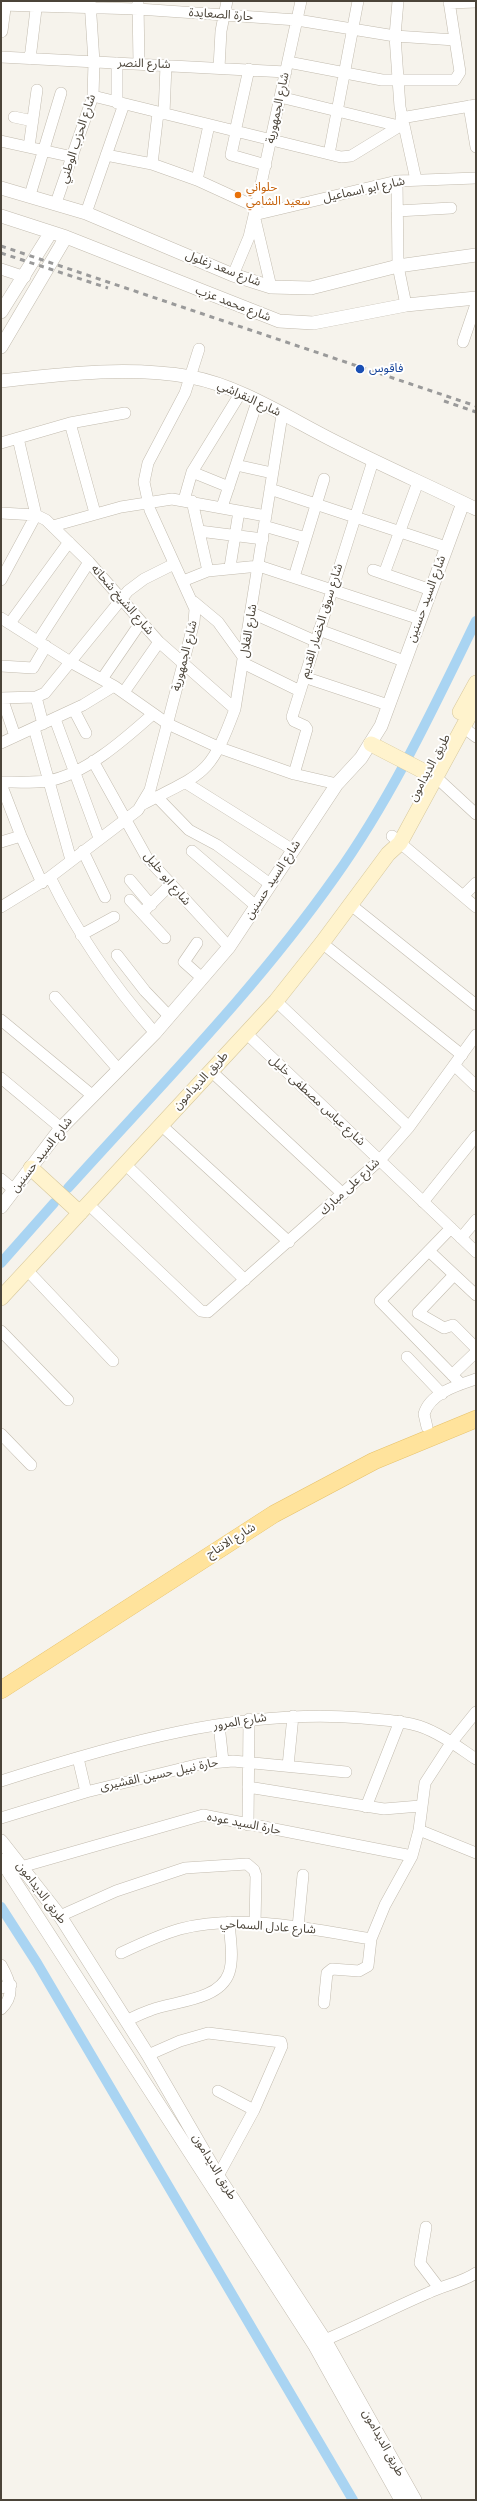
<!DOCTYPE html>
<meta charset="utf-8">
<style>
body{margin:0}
#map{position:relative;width:477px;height:2501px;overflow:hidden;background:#f6f3ec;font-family:"DM Sans",sans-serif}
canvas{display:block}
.frame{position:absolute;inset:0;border:2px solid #4b4439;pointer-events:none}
</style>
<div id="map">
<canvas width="477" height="2501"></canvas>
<div class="frame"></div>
</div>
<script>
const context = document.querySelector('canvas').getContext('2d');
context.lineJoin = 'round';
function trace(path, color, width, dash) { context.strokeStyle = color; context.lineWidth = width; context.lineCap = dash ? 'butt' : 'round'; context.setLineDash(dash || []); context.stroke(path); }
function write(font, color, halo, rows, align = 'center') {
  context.font = font + ' "DM Sans","Noto Sans Arabic",sans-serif'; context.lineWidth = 4; context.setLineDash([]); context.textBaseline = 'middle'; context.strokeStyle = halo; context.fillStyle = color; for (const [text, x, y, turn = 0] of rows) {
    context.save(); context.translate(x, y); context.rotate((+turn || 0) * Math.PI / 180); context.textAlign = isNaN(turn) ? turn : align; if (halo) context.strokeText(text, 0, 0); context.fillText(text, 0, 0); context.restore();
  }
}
const canal = new Path2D(`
 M68 1188C159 1087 256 989 335 877 392 797 433 709 476 621
 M1 1263 54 1203
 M1 1907 37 1963 353 2500`);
const minor = new Path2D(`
 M398 1 395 36 400 107 416 180
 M138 2 139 64
 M449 3 476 2
 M1 5 138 9 297 20 395 36 455 40
 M1 57 286 72
 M30 59 37 1
 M288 62 382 80H455L460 72 449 1
 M219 68 221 31 227 1
 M93 96 341 157 351 156 400 126
 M280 97 403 127
 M117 103V63
 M469 106 476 147
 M164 114 166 65
 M14 117 33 121
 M401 118 476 105
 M235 132 249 69
 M236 132 231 155 266 165
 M1 141 73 157
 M29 147 37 90
 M329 154 358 1
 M106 155 152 164 197 180 256 207
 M152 164 158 113
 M197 180 209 125
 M397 181 398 266 406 305
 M30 195 61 93
 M56 203 93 96 94 62 90 1
 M397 211 451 208
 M86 213 124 104
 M254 215 397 181 476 178
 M255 219 271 287
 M1 269 25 277
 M233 275 249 237 256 207 301 1
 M463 342 476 304
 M70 423 95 513
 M1 443 70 423 125 413
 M236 465 272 473
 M192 472 229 487
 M270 489 446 547
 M184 500 192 472 240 394
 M192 501 208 571
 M222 507 257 402
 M1 513 36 515 46 520 89 562 159 642 235 709
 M53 526 121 507 172 499 266 516
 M264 526 306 538
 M199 531 263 539
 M230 567 239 511
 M373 570 431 590
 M384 574 418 482
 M294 577 324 479
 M1 580 36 515 18 438
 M183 581 208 571 259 566 420 619
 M194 602 218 622 244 658
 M252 613 315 641
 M1 618 72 663 114 686 168 724 220 748 294 774 337 784
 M10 623 69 542
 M319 630 404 661
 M38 641 89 562
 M243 663 300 691
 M1 666 33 668 46 646
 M304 677 388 705
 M102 679 141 622
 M124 692 159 642
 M36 697 43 724
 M1 698 36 697 45 693 128 591 144 579 174 564
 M2 698 15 736
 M74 710 86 733
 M55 719 99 838
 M463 727 476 737
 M34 728 71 860
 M1 743 83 705 114 686
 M93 761 147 858 229 947
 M294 774 307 729 305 726 294 721 292 717 373 461
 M437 778 476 814
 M1 782C16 782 32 783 47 781 85 775 126 738 153 714
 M186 783 293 850
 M1 784 21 836 42 883
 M157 797 189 830 217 845 270 884
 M143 804C205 772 210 776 235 709L282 415
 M392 836 476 907
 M1 842 21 836
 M83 851 105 897
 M192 851 256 906
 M50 877C78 935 113 985 155 1033
 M130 880 151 905
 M463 896 476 883
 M130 900 165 938
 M351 905 476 1005
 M1 907 50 877 138 810 150 790 194 622 195 609 150 510 144 482 148 463 185 393 199 349
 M142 913 170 885
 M81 935 114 917
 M197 943 184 962 202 978
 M322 943 462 1055
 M117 955 145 991 169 1016
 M55 997 119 1070
 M276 1001 409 1127
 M1 1020 93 1096
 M246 1033 476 1252
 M454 1065 476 1086
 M211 1071 343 1194
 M1 1078 61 1128
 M161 1125 289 1242
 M125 1164 245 1280
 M1 1179 14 1190
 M423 1202 476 1136
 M88 1204 201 1311 208 1312 380 1160 409 1127 476 1035
 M451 1228 380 1301 461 1384
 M461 1238 476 1220
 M429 1251 476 1295
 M27 1270 113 1361
 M454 1275 418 1313 444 1328 453 1325 476 1348
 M1 1331 68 1400
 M407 1357 442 1394
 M452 1375 476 1352
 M427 1427 424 1414C430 1393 458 1385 476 1379
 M1 1434 31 1465
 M219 1725 223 1761
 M78 1758 86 1792
 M288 1766 293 1716
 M1 1781C117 1744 239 1708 362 1718 381 1720 400 1720 419 1726 440 1733 458 1747 476 1759
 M248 1787 384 1809 420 1806
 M366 1807 400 1721
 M1 1818 86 1792 200 1764 233 1761 346 1772
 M248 1825 249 1719
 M419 1830 476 1853
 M14 1869 203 1815 412 1856
 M60 1916 116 1891 185 1868 247 1864 254 1870 256 1876 255 1924
 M298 1927 303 1875
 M121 1953C140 1944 159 1935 180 1929 240 1913 311 1929 371 1939
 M1 1965C10 1981 16 1995 1 2009
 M1 1988 11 1985
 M324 2003 327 1973 332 1969 359 1971 368 1966 371 1939 385 1905 412 1856 419 1830 425 1783 451 1743 476 1712
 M126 2021C134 2017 142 2013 151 2010 174 2001 219 2001 229 1973 234 1958 230 1938 229 1922
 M148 2055 180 2041 208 2033 281 2042 282 2046 254 2110 218 2176
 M218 2091 254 2110
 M426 2227 420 2263 439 2288
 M325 2340C360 2325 393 2308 428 2293 444 2285 461 2283 476 2273`);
const tertiary = new Path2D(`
 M1 31 5 1
 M1 188 86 213 233 275 271 287 311 288 398 266 476 255
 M1 216 66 237 279 321 313 323 406 305 476 298
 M1 312 51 232
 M1 347 66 237
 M1 381C64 374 128 366 191 377 240 386 290 419 334 441 381 465 429 486 476 509
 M1 1207 61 1128 155 1033 229 947 337 784 361 758 381 726 463 503
 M1 1841 60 1916 148 2055 218 2176 325 2340 415 2500
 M1 1860 315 2346 401 2500`);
const secondary = new Path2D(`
 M460 712 476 683
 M371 744 429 774
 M31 1168 80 1213
 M1 1298 276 1001 322 943 388 854 400 843 476 703`);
const primary = new Path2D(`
 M1 1690 274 1514 374 1461 476 1419`);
const rail = new Path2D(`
 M1 246 476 406
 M1 253 108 288
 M444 401 476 412`);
const markers = [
 [238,195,4,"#e8710a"],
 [360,369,5,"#1a4fb4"]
];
const streetNames = [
 ["حارة الصعايدة",221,15,4],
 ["شارع النصر",144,64,2],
 ["شارع الجمهورية",278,108,-78],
 ["شارع الحزب الوطني",78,139,-72],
 ["شارع ابو اسماعيل",364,190,-12],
 ["شارع سعد زغلول",223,269,21],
 ["شارع محمد عزب",233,304,21],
 ["شارع النقراشي",249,399,25],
 ["شارع السيد حسنين",427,599,-70],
 ["شارع الشيخ شحاته",122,600,49],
 ["شارع سوق الخضار القديم",322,621,-73],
 ["شارع الغلال",249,631,-81],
 ["شارع الجمهورية",185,656,-76],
 ["طريق الديدامون",430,768,-62],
 ["شارع ابو خليل",167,879,50],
 ["شارع السيد حسنين",273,880,-57],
 ["طريق الديدامون",201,1081,-47],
 ["شارع عباس مصطفى خليل",317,1101,43],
 ["شارع السيد حسنين",42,1155,-52],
 ["شارع على مبارك",350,1187,-43],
 ["شارع الانتاج",231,1541,-32],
 ["شارع المرور",240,1722,-9],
 ["حارة نبيل حسين القشيرى",159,1775,-12],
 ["حارة السيد عوده",244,1824,11],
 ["طريق الديدامون",41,1893,53],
 ["شارع عادل السماحي",268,1927,4],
 ["طريق الديدامون",214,2167,59],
 ["طريق الديدامون",383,2443,61]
];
const foodNames = [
 ["حلواني",246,188],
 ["سعيد الشامي",246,202]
];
const transitNames = [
 ["فاقوس",369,369]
];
trace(canal, '#a9d4f2', 10);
trace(minor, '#c2bbae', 12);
trace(tertiary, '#c2bbae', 14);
trace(secondary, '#d6c79b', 16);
trace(primary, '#e6c16a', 18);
trace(minor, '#fff', 11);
trace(tertiary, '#fff', 13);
trace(secondary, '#fff3cd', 15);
trace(primary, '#ffe39c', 17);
trace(rail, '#9a9a9a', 3, [5, 5]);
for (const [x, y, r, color] of markers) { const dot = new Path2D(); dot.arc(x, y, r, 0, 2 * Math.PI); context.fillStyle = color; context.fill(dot); trace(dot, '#fff', 1.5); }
write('12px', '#4b4439', '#fff', streetNames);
write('12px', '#c56008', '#fff', foodNames, 'left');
write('12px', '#164399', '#fff', transitNames, 'left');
</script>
